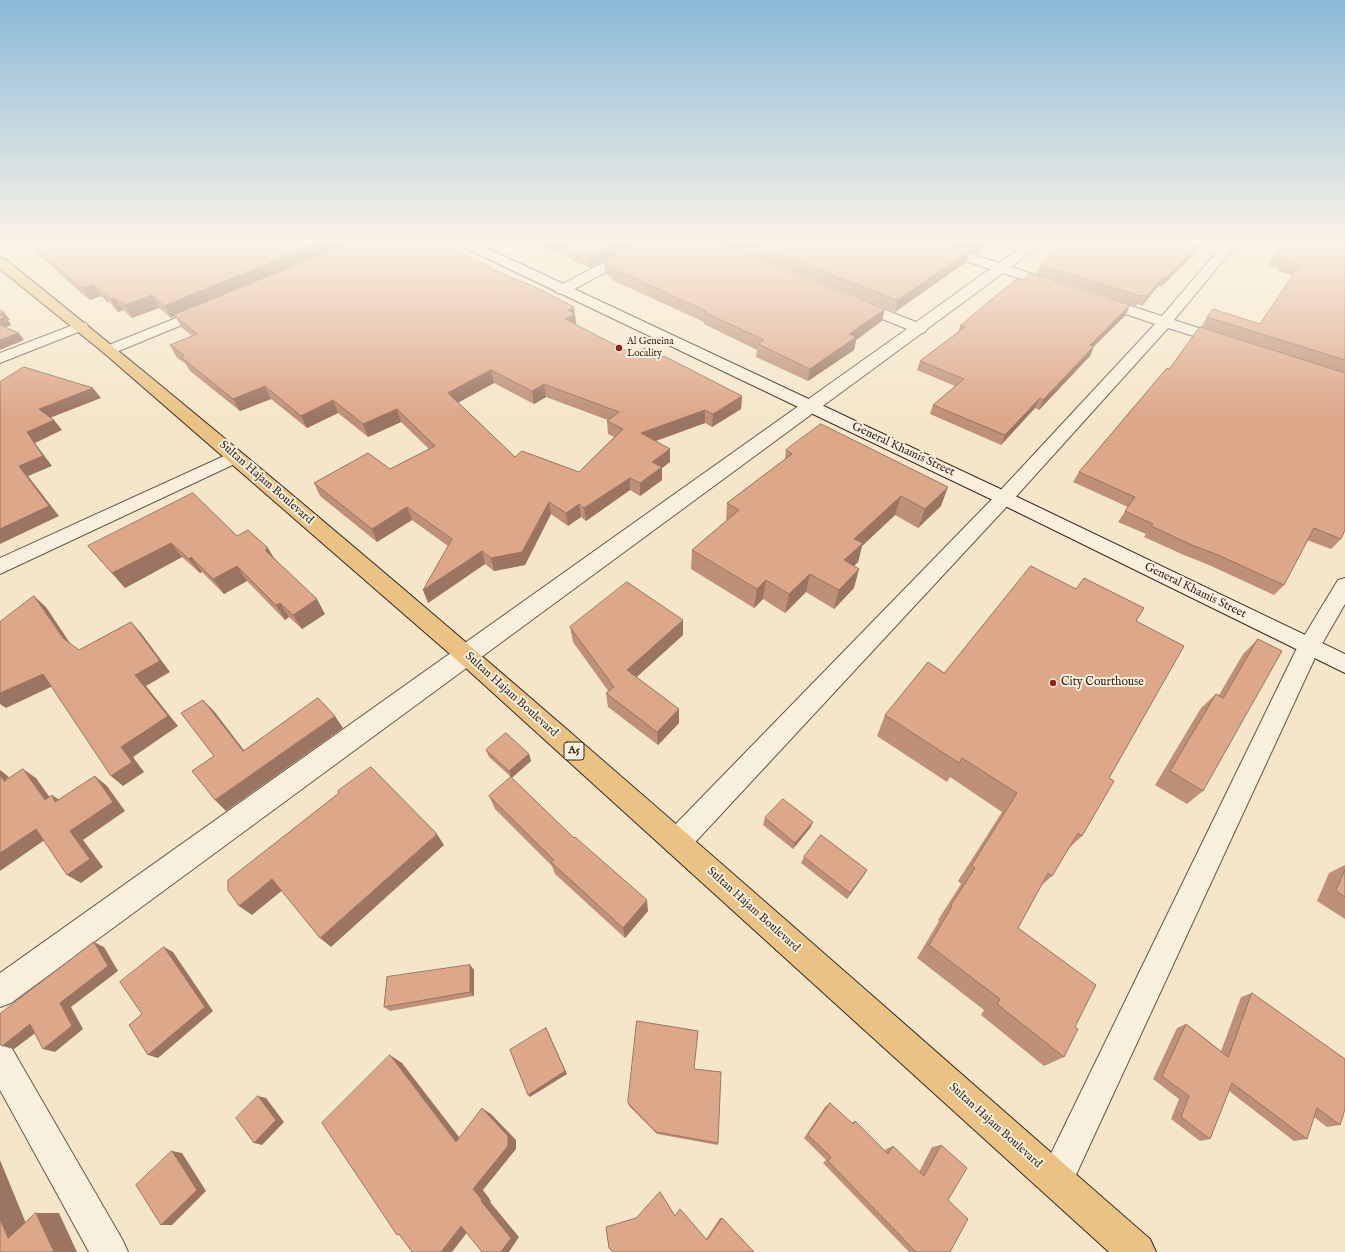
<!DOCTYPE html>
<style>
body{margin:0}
canvas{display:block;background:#f5e6c9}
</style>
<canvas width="1345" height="1252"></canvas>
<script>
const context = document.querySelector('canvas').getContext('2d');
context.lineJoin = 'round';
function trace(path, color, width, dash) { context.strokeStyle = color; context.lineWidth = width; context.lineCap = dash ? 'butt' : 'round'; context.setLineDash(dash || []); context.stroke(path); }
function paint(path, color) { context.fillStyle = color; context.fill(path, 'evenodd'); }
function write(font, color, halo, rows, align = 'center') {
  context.font = font + ' "IM FELL English",serif'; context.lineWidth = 4; context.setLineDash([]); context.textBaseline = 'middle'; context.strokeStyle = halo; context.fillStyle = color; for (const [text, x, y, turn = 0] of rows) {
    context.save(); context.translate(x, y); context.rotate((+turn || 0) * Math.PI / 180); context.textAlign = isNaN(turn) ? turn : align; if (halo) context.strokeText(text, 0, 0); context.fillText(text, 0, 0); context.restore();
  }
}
const minor = new Path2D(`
 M646 240H662L660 243 567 293 562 294 557 293 555 290 557 287Z
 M908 240H928L999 263 1031 240H1046L1011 267 1060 283 1062 286 1060 289 1055 290 1003 273 927 329 925 332 922 333 11 1003 0 1007V973L907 329 850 306 848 303 850 300 855 299 860 300 916 322 990 269 910 243Z
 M1227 240H1240L1174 320 1229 338 1232 341 1229 344 1224 346 1219 344 1168 328 1011 502 687 851 677 855 667 851 663 842 667 833 997 494 1155 324 1096 304 1094 301 1096 298 1101 297 1106 298 1162 316Z
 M206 306 211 307 213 310 211 313 114 353 109 355 104 353 101 350 104 347Z
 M81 322 86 323 88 326 86 329 0 363V353Z
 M235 451 241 453 244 457 241 461 0 574V558Z
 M1345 578V604L1319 649 1068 1192 1056 1198 1044 1192 1038 1180 1044 1168 1298 646 1338 580Z
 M0 1042 11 1047 122 1239 128 1252H89L0 1090Z`);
const secondary = new Path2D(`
 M453 240H470L1011 494 1345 654V673L997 502 455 243Z`);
const trunk = new Path2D(`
 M0 258 5 259C397 573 772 909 1150 1239L1156 1252H1109L458 661 104 353 0 269Z`);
const wall = new Path2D(`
 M23 240H439L575 314 576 325 633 354 662 357 742 396 741 409 712 427 705 423 655 441 670 449V462L662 468V480L640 496 630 490 586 521 581 517 568 526 551 514 525 565 494 571 485 564 428 603 448 546 412 520 377 542 320 496 314 483 390 469 429 449 401 422 368 437 338 413 307 428 271 399 240 411 190 371 185 363 177 358 170 345 192 336 181 327 175 316 171 318 159 308 132 318 123 310 118 312 109 302H107L101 296 90 300 81 293ZM494 383 534 404 546 397 608 420 607 421 608 434 614 437 579 472 515 457 458 402Z
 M527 240H642L590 268Z
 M711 240H997L977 254 969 252 966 262 895 312Z
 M1206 240 1182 267H1181L1161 287 1158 286 1142 306 1137 304 1135 306 1037 274 1040 265Z
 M1345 240V373L1201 327 1207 317 1260 324 1293 276 1278 271 1279 269 1268 266 1274 256Z
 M604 262 882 321 856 340 854 350 808 381 756 357 757 350 704 324V322L612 280V277L605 274Z
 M1126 315 1094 346 1090 356 1039 410 1035 408 1001 445 930 414 933 405 955 386 917 370 920 361 958 332 960 326Z
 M1167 368 1341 539 1331 549 1307 540 1284 585 1274 595 1209 565 1184 555 1144 537 1146 534 1118 522 1128 507 1073 482 1079 472Z
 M786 450 941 506 918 528 895 515 862 546 858 562 854 566V588L834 609 806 592 785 613 763 599 754 608 691 569 692 550 726 521 727 503 785 459Z
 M237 536 275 559 325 614 302 629 289 617 285 620 247 581 224 594 202 572 200 573 182 557 125 588 88 546Z
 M1136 621 1109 778 1082 836 1069 848 1052 876 1042 885 1018 928 1075 1027 1064 1057 1044 1066 981 1015 984 1010 917 958 939 921 938 920 961 884 958 881 1002 812 950 777 947 782 877 736 885 715 944 673Z
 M570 627 683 635 636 677 679 709V723L658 745 608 707 606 693 609 692 573 642Z
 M1258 639 1203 791 1187 804 1155 785 1201 708 1216 694 1219 695 1243 654Z
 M486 750 529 754 531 761 512 778 648 911 625 938 555 874 552 866 495 809 489 796 511 777 489 757Z
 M765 818 813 822 810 828 793 849 763 825Z
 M804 857 867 870 864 875 847 899 801 863Z
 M1345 865V919L1317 901 1329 873Z
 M470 965 474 970V996L390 1011 384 1007Z
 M1252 993 1340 1125 1327 1127 1314 1117 1307 1139 1294 1141 1229 1091 1210 1139 1200 1141 1171 1119 1179 1099 1153 1079 1177 1028 1186 1024 1221 1051 1241 997Z
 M694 1069 718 1143V1145L657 1134 629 1106 628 1103Z
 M830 1103 851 1123 855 1121 885 1151 886 1149 893 1146 919 1172 932 1147 941 1145 948 1200 950 1252H909L823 1163 826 1160 804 1138 825 1107Z
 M675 1216 706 1239 720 1218H722L754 1252H613Z`);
const shadedWall = new Path2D(`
 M326 240H358L174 315 175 316 171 318 164 306Z
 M619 240H642L590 268 589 256Z
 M983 240H997L977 254 980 243Z
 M1203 240H1206L1182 267 1187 258Z
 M969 251 966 262 895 312 898 300Z
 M1185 258 1181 267 1161 287 1166 278Z
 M1163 277 1158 286 1142 306 1147 296Z
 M93 284 101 296 90 300 83 288Z
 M100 290H101L109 302H107Z
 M152 295 159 308 132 318 125 305Z
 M1141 295 1137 304 1135 306 1140 296Z
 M115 298 123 310 118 312 111 299Z
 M1130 305 1126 315 1086 354 1090 345Z
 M574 307 575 314 576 326 565 319 568 310Z
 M885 309 882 321 856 340 854 350 808 381 810 369 849 334Z
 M4 312 10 320H8L11 325 0 330V314Z
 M19 333 24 340 0 350V340Z
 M1094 346 1090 356 1039 410 1043 400Z
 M491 370 494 383 452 406 448 393Z
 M544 384 546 397 534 404 532 391Z
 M265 386 271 399 240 411 233 399Z
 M93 388 101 398 47 419 39 409Z
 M742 396 741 409 712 427 713 414Z
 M1040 398 1035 408 1001 445 1005 435Z
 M333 400 338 413 307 428 301 416Z
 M397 409 401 422 368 437 363 424Z
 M705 410V423L642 446 641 433Z
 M54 420 62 430 35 443 52 466 28 476 59 516 0 544V529L27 432Z
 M670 449V462L662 468V480L640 496V483L652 462Z
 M630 478V490L586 521 584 508Z
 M948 487 941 506 918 528 925 509Z
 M901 496 895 515 862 546 858 562 839 579 844 560 854 539Z
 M549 502 551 514 525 565 494 571 491 558Z
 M579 504 581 517 568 526 566 513Z
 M407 507 412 520 377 542 372 529Z
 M171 543 182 557 125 588 112 573Z
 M268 548 277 563 265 550Z
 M482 551 485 564 428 603 423 590Z
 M191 557 202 572 200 573 189 559Z
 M237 566 247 581 224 594 213 579Z
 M859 569 854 588 834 609 839 590Z
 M810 574 806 592 785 613 789 594Z
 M766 580 763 599 754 608 757 589Z
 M34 596 46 607 74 649 63 638Z
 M317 599 325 614 302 629 293 615Z
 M280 603 289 617 285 620 276 605Z
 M683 620V635L628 685 627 670Z
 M131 622 141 633 170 672 146 686 178 726 133 757 144 772 123 786 111 776 121 747 135 675Z
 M43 674 55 685 6 708 0 704V693Z
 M203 700 214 711 253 762 243 751Z
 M679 709V723L658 745 657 732Z
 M335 716 343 728 226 811 215 800Z
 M529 754 531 761 511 778 509 771Z
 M23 769 36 778 58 809 45 800Z
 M0 770 9 777 4 781 0 775Z
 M95 776 107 786 125 811 83 840 103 867 81 883 67 875 70 831Z
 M52 795 65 804 55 802Z
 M813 822 810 828 793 849 795 843Z
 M36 829 49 837 0 871V853Z
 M437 834 444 845 331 947 320 938Z
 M867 870 864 875 847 899 850 893Z
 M272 879 284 889 252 915 239 906Z
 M647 900 648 911 625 938 623 928Z
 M94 942 104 947 118 971 71 1007 83 1029 55 1052 43 1049 60 1003Z
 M164 947 173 952 213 1011 158 1058 148 1055Z
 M470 965 474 970V996L470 992Z
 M30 1024 42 1028 14 1049 2 1046Z
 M546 1028 548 1032 567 1074 530 1097 528 1095Z
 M390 1055 402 1063 466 1146 456 1142Z
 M258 1096 266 1098 284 1122 262 1145 254 1143Z
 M482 1108 491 1114 516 1140V1149L483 1190 491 1201 490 1202 519 1237 509 1252H501L481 1201 473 1189Z
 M172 1151 182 1153 206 1191 172 1225H161Z
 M0 1160 32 1238H8L0 1219Z
 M36 1213H59L77 1252H54Z
 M461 1226H472L452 1252H441Z`);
const building = new Path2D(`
 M28 240H326L164 306 152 295 125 305 115 298 111 299 101 290H100L93 284 83 288 73 281Z
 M357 240H439L503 274 537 288 574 307 568 310 575 314 565 319 633 354 644 348 662 357 664 356 742 396 713 414 705 410 641 433 670 449 652 462 662 467 640 483 630 478 584 508 579 504 566 513 549 502 522 552 491 558 482 551 423 590 452 539 407 507 372 529 314 483 368 453 390 469 435 446 397 409 363 424 333 400 301 416 265 386 233 399 182 358 184 355 170 345 197 334 174 315ZM491 370 532 391 544 384 619 412 607 421 623 429 579 472 522 451 515 457 448 393Z
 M552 240H619L589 256Z
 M646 240H709L885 309 849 334 856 337 810 369 758 344 764 340 704 312 706 311 612 268 615 267 604 262Z
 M742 240H936L969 251 898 300Z
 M974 240H983L980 243Z
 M1066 240H1203L1187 258H1185L1166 278 1163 277 1147 296 1141 295 1140 296 1040 265Z
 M1288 240H1345V360L1207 317 1213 309 1260 324 1299 266 1284 261 1286 259 1274 256Z
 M1031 273 1130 305 1090 345 1094 346 1043 400 1040 398 1005 435 933 405 964 379 920 361 965 327 960 326 987 303 1017 279 1022 281Z
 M0 310 4 312 0 314Z
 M0 315 6 317 0 319Z
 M0 325 19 333 0 340Z
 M1200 327 1345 373V530L1341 539 1314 528 1284 585 1218 555 1192 545 1151 526 1153 524 1125 511 1135 497 1079 472 1167 368 1169 369Z
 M24 367 93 388 39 409 54 420 27 432 43 456 19 466 49 506 0 529V382Z
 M821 424 948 487 925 509 901 496 854 539 863 543 844 560 859 569 839 590 810 574 789 594 766 580 757 589 692 550 739 510 727 503 792 454 786 450Z
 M193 493 237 536 248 530 268 548 265 550 317 599 293 615 280 603 276 605 237 566 213 579 191 557 189 559 171 543 112 573 88 546Z
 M1031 566 1076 589 1084 578 1144 608 1136 621 1184 646 1109 778 1114 781 1082 836 1078 833 1052 876 1048 873 1018 928 1096 985 1075 1027 1078 1029 1064 1057 997 1004 1000 999 929 945 952 906 951 905 975 868 972 865 1017 793 962 758 959 763 885 715 928 662 944 673Z
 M627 582 683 620 627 670 679 709 657 732 606 693 614 687 570 627Z
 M34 596 63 638 79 650 131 622 160 661 135 675 168 716 121 747 132 762 111 776 43 674 0 693V622Z
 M1258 639 1282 651 1203 791 1170 771 1216 694 1223 698Z
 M318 698 335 716 215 800 192 771 214 756 181 713 203 700 243 751Z
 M506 733 529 754 509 771 486 750Z
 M371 767 437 834 320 938 272 879 239 906 228 890V880L339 793 338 791Z
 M23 769 45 800 52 795 55 802 95 776 113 802 70 831 90 859 67 875 36 829 0 853V775L4 781Z
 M511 777 574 838 575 837 647 900 623 928 551 862 554 860 489 796Z
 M783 799 813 822 795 843 765 818Z
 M821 835 867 870 850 893 804 857Z
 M1345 870V897L1336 891Z
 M94 942 108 966 60 1003 72 1026 43 1049 30 1024 2 1046 0 1044V1014Z
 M164 947 205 1007 148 1055 129 1025 142 1014 120 982Z
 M470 965V992L384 1007 387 977Z
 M1252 993 1345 1059V1109L1340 1125 1317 1108 1307 1139 1232 1083 1210 1139 1181 1117 1189 1096 1162 1076 1186 1024 1228 1057Z
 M637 1021 698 1031 694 1069 721 1072 718 1143 656 1132 628 1103Z
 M546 1028 565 1071 528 1095 510 1050Z
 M390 1055 456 1142 482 1108 508 1136V1146L473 1189 482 1200 481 1201 511 1238 501 1252H482L461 1226 441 1252H412L399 1234 397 1235 322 1123Z
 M258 1096 276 1120 254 1143 236 1118Z
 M830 1103 853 1124 855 1121 888 1154 893 1146 924 1176 941 1145 967 1168 948 1200 968 1219 950 1252H916L828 1161 831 1157 808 1135Z
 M172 1151 197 1190 161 1225 136 1185Z
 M660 1192 675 1216 680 1209 707 1240 722 1218 754 1252H613L609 1248 606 1227 636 1218Z
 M36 1213 54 1252H0V1219L8 1238Z`);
const markers = [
 [619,348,4,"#8f2418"],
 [1053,683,4,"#8f2418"]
];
const farPoinames = [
 ["Al Geneina",627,342],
 ["Locality",627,354]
];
const shields = [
 [574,751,20]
];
const shieldNames = [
 ["A5",574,751]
];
const streetNames = [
 ["General Khamis Street",903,450,25],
 ["Sultan Hajam Boulevard",266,483,41],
 ["General Khamis Street",1195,591,26],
 ["Sultan Hajam Boulevard",511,695,42],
 ["Sultan Hajam Boulevard",753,910,42],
 ["Sultan Hajam Boulevard",995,1126,42]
];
const poiNames = [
 ["City Courthouse",1061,683]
];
trace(minor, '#67584c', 2);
trace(secondary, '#382923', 2);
trace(trunk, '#382923', 2);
paint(minor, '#f8efdc');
paint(secondary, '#f8efdc');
paint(trunk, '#eac384');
paint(wall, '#be9077');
paint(shadedWall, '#9b7561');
paint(building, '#dda78a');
trace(building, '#9b7561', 1);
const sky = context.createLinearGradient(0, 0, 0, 416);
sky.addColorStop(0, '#8ab8d7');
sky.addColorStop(0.58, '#faf4e7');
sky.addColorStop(1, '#faf4e700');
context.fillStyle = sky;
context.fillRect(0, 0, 1345, 416);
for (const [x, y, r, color] of markers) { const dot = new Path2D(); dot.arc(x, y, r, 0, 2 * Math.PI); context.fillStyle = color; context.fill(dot); trace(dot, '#f8efdc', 1.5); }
write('10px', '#382923', '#f8efdc', farPoinames, 'left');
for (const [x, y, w] of shields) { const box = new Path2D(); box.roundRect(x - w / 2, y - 9, w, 18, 3); context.fillStyle = '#f8efdc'; context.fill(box); trace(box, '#382923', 1); }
write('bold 11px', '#382923', null, shieldNames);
write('12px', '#382923', '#f8efdc', streetNames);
write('12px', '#382923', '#f8efdc', poiNames, 'left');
</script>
